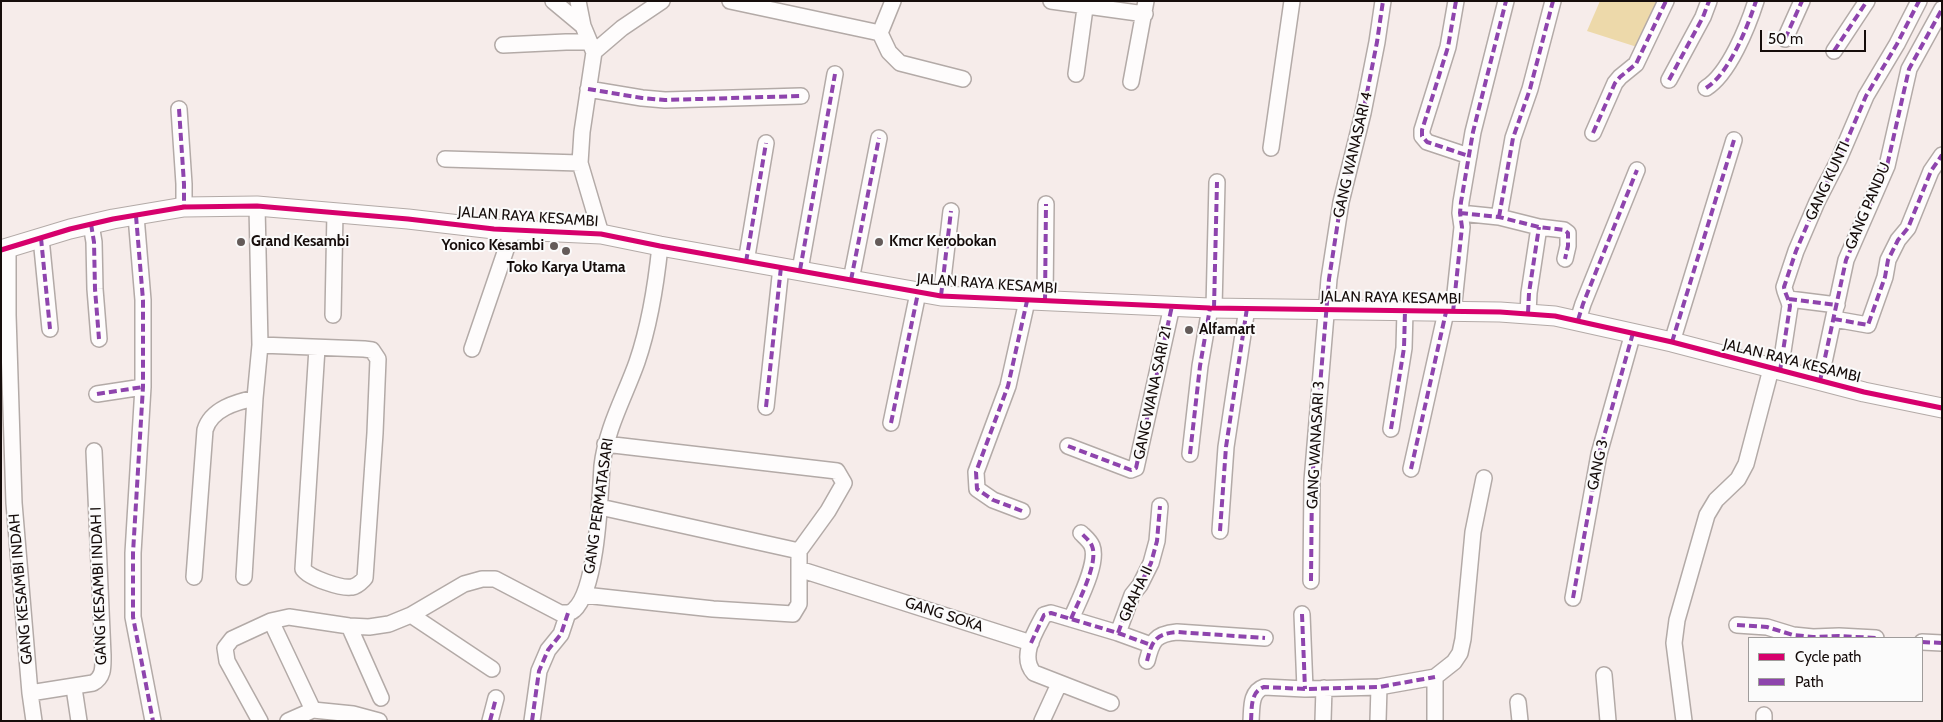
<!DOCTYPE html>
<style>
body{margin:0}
#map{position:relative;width:1943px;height:722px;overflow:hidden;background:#f6ecea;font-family:Cabin,sans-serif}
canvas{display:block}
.frame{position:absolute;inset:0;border:2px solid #160d0b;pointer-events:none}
.legend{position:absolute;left:1748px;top:637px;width:175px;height:65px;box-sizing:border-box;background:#fbfbfb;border:1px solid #9f9c9b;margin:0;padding:6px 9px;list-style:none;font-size:15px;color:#160d0b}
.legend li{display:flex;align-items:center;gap:10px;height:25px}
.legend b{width:25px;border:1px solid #9f9c9b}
.scale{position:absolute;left:1760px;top:30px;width:106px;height:22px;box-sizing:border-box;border:2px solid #160d0b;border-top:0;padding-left:6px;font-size:15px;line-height:18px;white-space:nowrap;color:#160d0b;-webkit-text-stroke:4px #fbfbfb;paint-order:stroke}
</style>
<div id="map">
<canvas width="1943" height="722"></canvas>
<div class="frame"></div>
<ul class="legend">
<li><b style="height:6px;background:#d6006c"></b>Cycle path</li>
<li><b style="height:6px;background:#8e44ad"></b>Path</li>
</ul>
<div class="scale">50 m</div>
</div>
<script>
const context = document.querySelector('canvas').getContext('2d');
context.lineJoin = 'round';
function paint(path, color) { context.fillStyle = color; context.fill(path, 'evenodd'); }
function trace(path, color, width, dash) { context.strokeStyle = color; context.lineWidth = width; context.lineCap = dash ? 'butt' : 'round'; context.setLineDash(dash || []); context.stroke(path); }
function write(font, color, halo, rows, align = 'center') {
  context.font = font + ' Cabin,sans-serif'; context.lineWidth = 4; context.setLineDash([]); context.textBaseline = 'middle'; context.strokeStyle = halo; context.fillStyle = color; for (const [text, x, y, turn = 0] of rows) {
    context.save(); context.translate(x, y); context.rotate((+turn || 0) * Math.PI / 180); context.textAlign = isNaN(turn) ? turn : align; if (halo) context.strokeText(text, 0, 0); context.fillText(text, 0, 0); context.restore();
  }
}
const green = new Path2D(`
 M1600 1H1657L1637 47 1587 31Z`);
const minor = new Path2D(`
 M553 1 583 26
 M578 1 583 26 593 50
 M730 1 880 33
 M1051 1 1145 14
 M1456 1 1448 47 1422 130V136L1427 142 1469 156
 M880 33 889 52 900 63 963 79
 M880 33 893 1
 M1785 39 1802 1
 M503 45 566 42H588
 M1834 51 1867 1
 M1076 74 1086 1
 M1669 80 1703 17 1709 1
 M1131 82 1146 1
 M1706 88C1729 74 1748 26 1756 1
 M588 89 642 98 665 100 801 96
 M179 109 184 184V207
 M1593 133 1615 83 1620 77 1636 64 1666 1
 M1271 148 1292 1
 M445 159 580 163
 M1460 213 1499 217 1539 227 1564 230 1568 233V246L1565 259
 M136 216 143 300V387L133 553V617L153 721
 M1499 217 1513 138 1530 89 1553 1
 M91 224 94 242 95 289 99 339
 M601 234 580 163 582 132 594 52 622 28 662 1
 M41 238 50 329
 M8 247V315L14 503 30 693 34 721
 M746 262 766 143
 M800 270 835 74
 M851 280 879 138
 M941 296 951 211
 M1789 299 1837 305
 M1045 302 1046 204
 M1214 308 1217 182
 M1453 312 1462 227 1460 213 1461 202 1473 132 1506 1
 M1528 313 1529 293 1539 227
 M333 315 335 212
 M1834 319 1868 325 1885 277 1888 260 1898 240 1908 228 1931 171 1942 155
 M1578 320 1583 304 1637 170
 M1672 342 1734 140
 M260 345 364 349 372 350 378 359 375 433 365 578C361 582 358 586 352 587 342 589 309 578 303 569L317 348
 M472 349 513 229
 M1780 371 1790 306C1789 299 1785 294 1784 287L1796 251 1817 202 1839 159 1866 96 1897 44 1919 1
 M1820 381 1846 260 1887 166 1909 69 1942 9
 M97 394 143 387
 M766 407 781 267
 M891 423 918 293
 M1391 429 1404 348 1405 311
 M1068 446 1131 470 1136 468 1172 306
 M1190 454 1200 366 1210 308
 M1411 469 1446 312
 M600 507 799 551
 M1022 511 993 500 977 489 976 472 1008 386 1027 301
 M1220 531 1226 447 1247 308
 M799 569 1031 643
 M194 577 205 430C211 409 236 402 255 398
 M244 577 255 398 260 345 257 206
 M1311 581 1312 481 1329 279 1341 202 1363 113 1377 42 1383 1
 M584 595 713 609 793 614 799 604V551L828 511 844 483 837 471 605 444
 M1573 598 1599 454 1633 333
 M1302 614 1305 689
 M411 615 492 669
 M1071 619C1078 602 1099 563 1092 546 1090 541 1085 537 1081 533
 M271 621 313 710
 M1737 625 1767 627 1793 635 1813 637 1839 636 1876 638
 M349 626 381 698
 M1118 633 1132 595 1140 585 1151 563 1157 541 1160 506
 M1922 642 1942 643
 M1147 661C1152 641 1155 634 1177 632L1265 638
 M1604 675 1608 721
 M74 688 79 721
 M30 693 93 683C104 677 103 667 103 655L94 451
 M1518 702 1520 721
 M1111 703 1034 673C1019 657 1035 632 1044 615L1051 613 1118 633 1151 645
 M260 721 227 661 225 648 232 639 271 621 289 617 349 626 369 627 389 624 411 615 464 584 482 579H495L560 613C565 613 570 614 574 610 597 590 600 497 602 466 606 429 625 396 637 362 650 324 656 285 660 246
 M288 721 313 710 353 714 379 721
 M490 721 496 698
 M532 721 539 671 548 650 561 634 568 613
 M1042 721 1059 684
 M1251 721C1252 708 1250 692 1264 687L1305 689 1379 687 1435 677 1454 662 1460 653 1463 639 1473 532 1484 478
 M1323 721 1324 688
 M1378 721 1379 687
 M1435 721V677
 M1684 721 1674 643 1677 620 1707 515 1716 500 1738 479 1746 464 1771 369
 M1764 721V715`);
const tertiary = new Path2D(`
 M1 250 70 229 113 219 184 207 257 206 408 219 494 229 601 234 660 246 941 296 1210 308 1500 312 1555 316 1672 342 1864 392 1942 408`);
const quiet = new Path2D(`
 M1456 1 1448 47 1422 130V136L1427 142 1469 156
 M660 2V1
 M1785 39 1802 1
 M1834 51 1867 1
 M1669 80 1703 17 1709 1
 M1706 88C1729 74 1748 26 1756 1
 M588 89 642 98 665 100 801 96
 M179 109 184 184V207
 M1593 133 1615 83 1620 77 1636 64 1666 1
 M1460 213 1499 217 1539 227 1564 230 1568 233V246L1565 259
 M136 216 143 300V387L133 553V617L153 721
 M1499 217 1513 138 1530 89 1553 1
 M91 224 94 242 95 289 99 339
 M41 238 50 329
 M746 262 766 143
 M800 270 835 74
 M851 280 879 138
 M941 296 951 211
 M1789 299 1837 305
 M1045 302 1046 204
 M1214 308 1217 182
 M1453 312 1462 227 1460 213 1461 202 1473 132 1506 1
 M1528 313 1529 293 1539 227
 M1834 319 1868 325 1885 277 1888 260 1898 240 1908 228 1931 171 1942 155
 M1578 320 1583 304 1637 170
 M1672 342 1734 140
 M1780 371 1790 306C1789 299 1785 294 1784 287L1796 251 1817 202 1839 159 1866 96 1897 44 1919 1
 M1820 381 1846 260 1887 166 1909 69 1942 9
 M97 394 143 387
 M766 407 781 267
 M891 423 918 293
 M1391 429 1404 348 1405 311
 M1068 446 1131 470 1136 468 1172 306
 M1190 454 1200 366 1210 308
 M1411 469 1446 312
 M1022 511 993 500 977 489 976 472 1008 386 1027 301
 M1220 531 1226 447 1247 308
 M1311 581 1312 481 1329 279 1341 202 1363 113 1377 42 1383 1
 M1573 598 1599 454 1633 333
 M1302 614 1305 689
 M1071 619C1078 602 1099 563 1092 546 1090 541 1085 537 1081 533
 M1737 625 1767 627 1793 635 1813 637 1839 636 1876 638
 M1118 633 1132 595 1140 585 1151 563 1157 541 1160 506
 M1922 642 1942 643
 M1031 643 1044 615 1051 613 1118 633 1151 645
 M1147 661C1152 641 1155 634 1177 632L1265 638
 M490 721 496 698
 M532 721 539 671 548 650 561 634 568 613
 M1251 721C1252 708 1250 692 1264 687L1305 689 1379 687 1435 677`);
const cycleway = new Path2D(`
 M1 250 70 229 113 219 184 207 257 206 408 219 494 229 601 234 660 246 941 296 1210 308 1500 312 1555 316 1672 342 1864 392 1942 408`);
const markers = [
 [241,242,5,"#645b59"],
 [879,242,5,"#645b59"],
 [554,246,5,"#645b59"],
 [566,251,5,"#645b59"],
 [1189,330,5,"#645b59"]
];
const streetNames = [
 ["GANG WANASARI 4",1353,155,-77],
 ["GANG KUNTI",1828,181,-65],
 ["GANG PANDU",1868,206,-67],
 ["JALAN RAYA KESAMBI",528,217,4],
 ["JALAN RAYA KESAMBI",987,284,4],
 ["JALAN RAYA KESAMBI",1391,298,1],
 ["JALAN RAYA KESAMBI",1792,361,14],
 ["GANG WANA SARI 21",1153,393,-78],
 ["GANG WANASARI 3",1316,445,-87],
 ["GANG 3",1598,465,-78],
 ["GANG PERMATASARI",599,506,-82],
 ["GANG KESAMBI INDAH I",99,586,-92],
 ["GANG KESAMBI INDAH",21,589,-95],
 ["GRAHA II",1136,594,-65],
 ["GANG SOKA",944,615,18]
];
const poiNames = [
 ["Grand Kesambi",251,242],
 ["Kmcr Kerobokan",889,242],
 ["Yonico Kesambi",544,246,"right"],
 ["Toko Karya Utama",566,268,"center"],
 ["Alfamart",1199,330]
];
paint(green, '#edd9aa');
trace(minor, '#b3aaa7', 18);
trace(tertiary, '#b3aaa7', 21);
trace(minor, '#fefcfc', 15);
trace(tertiary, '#fefcfc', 19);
trace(quiet, '#8e44ad', 4, [8, 4]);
trace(cycleway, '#d6006c', 5);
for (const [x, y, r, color] of markers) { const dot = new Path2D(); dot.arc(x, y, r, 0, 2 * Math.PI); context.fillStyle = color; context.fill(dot); trace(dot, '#fbfbfb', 2); }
write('15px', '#160d0b', '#fbfbfb', streetNames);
write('bold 15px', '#160d0b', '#fbfbfb', poiNames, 'left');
</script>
